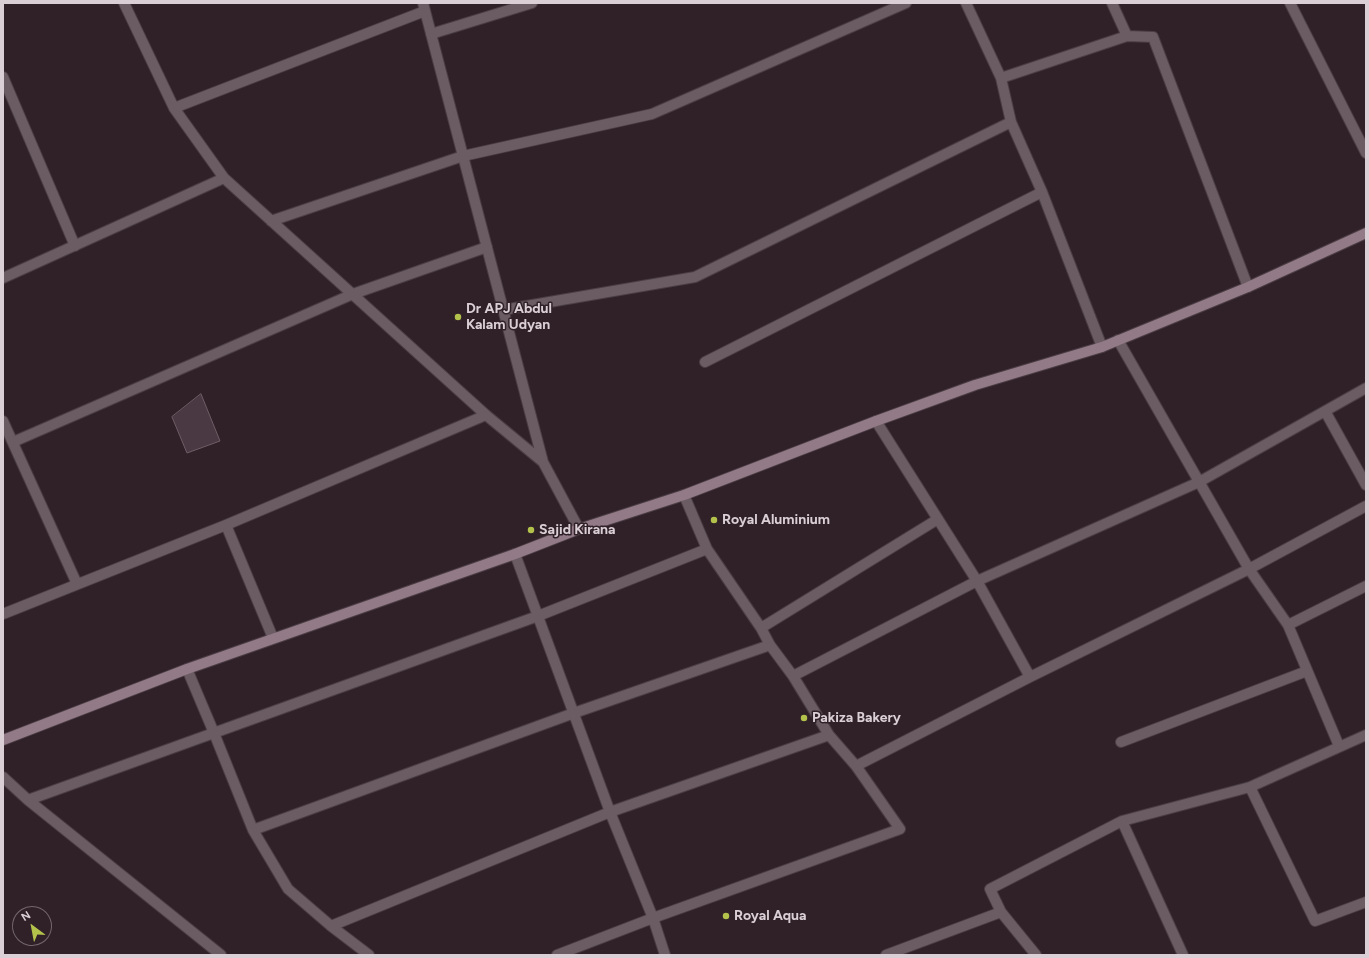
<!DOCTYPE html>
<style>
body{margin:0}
#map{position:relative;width:1369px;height:958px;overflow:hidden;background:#302129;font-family:Figtree,sans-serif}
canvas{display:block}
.frame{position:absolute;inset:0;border:4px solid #dacfd4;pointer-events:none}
.north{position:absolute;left:12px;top:906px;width:40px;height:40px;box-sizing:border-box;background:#302129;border:1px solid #74676d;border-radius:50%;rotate:328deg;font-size:11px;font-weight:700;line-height:16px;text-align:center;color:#dacfd4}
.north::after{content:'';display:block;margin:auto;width:14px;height:18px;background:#b3c24b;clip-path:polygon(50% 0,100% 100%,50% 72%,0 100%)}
</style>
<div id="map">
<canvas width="1369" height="958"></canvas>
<div class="frame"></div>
<div class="north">N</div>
</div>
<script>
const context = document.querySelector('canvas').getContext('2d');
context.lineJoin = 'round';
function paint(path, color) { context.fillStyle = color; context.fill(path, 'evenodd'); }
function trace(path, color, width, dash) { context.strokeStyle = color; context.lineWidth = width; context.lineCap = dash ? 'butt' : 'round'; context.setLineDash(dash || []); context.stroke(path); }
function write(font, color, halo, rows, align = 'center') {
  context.font = font + ' Figtree,sans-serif'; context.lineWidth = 3; context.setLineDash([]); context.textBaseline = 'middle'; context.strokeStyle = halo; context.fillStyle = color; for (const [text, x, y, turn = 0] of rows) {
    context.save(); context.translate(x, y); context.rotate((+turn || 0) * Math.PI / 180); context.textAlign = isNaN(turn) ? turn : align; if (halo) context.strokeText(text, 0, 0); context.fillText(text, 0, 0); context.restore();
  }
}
const building = new Path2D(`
 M201 394 220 441 187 453 172 417Z`);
const minor = new Path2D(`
 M124 3 174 108 224 178 486 415 543 462
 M423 3 543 462 579 529
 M966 3 1001 78 1011 122 1042 192 1102 347
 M1112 3 1127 36
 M1290 3 1366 153
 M431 34 532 3
 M3 77 75 246
 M1001 78 1127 36 1153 37 1248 287
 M174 108 425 11
 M271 221 463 156 652 114 906 3
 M3 278 224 178
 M503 310 695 277 1011 122
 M1118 340 1249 569 1288 625 1339 746
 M705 362 1042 192
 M1325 411 1366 485
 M3 421 77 584
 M876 421 977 581 1030 677
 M13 442 353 294 487 247
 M226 525 273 638
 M515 554 610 812 653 918 665 955
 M3 614 226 525 486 415
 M1288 625 1366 586
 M761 628 938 519
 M187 669 214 733 253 830 288 889 331 926 369 955
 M793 676 977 581 1199 482 1366 388
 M1121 742 1307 671
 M856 766 1030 677 1249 569 1366 506
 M3 777 28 800 221 955
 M1250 787 1315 921 1366 902
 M28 800 538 616 707 549
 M1122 821 1183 955
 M253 830 574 713 770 645
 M1001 912 1036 955
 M331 926 610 812 829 735
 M557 955 653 918 900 829 856 766 829 735 793 676 770 645 761 628 707 549 684 495
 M886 955 1001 912 990 889 1122 821 1250 787 1366 735`);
const secondary = new Path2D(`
 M3 740 187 669 515 554 579 529 684 495 876 421 975 385 1102 347 1248 287 1366 233`);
const markers = [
 [458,317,4,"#b3c24b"],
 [714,520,4,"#b3c24b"],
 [531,530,4,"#b3c24b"],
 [804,718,4,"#b3c24b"],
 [726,916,4,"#b3c24b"]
];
const poiNames = [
 ["Dr APJ Abdul",466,309],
 ["Kalam Udyan",466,325],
 ["Royal Aluminium",722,520],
 ["Sajid Kirana",539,530],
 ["Pakiza Bakery",812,718],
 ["Royal Aqua",734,916]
];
paint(building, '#4a3942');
trace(building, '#6f5d66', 1);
trace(minor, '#4b3d44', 12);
trace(secondary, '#4b3d44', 12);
trace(minor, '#6b5c63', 10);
trace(secondary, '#927a86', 10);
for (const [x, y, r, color] of markers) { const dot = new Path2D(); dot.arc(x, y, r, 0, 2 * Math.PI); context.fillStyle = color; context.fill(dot); trace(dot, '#302129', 1.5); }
write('bold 14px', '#dacfd4', '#302129', poiNames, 'left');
</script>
